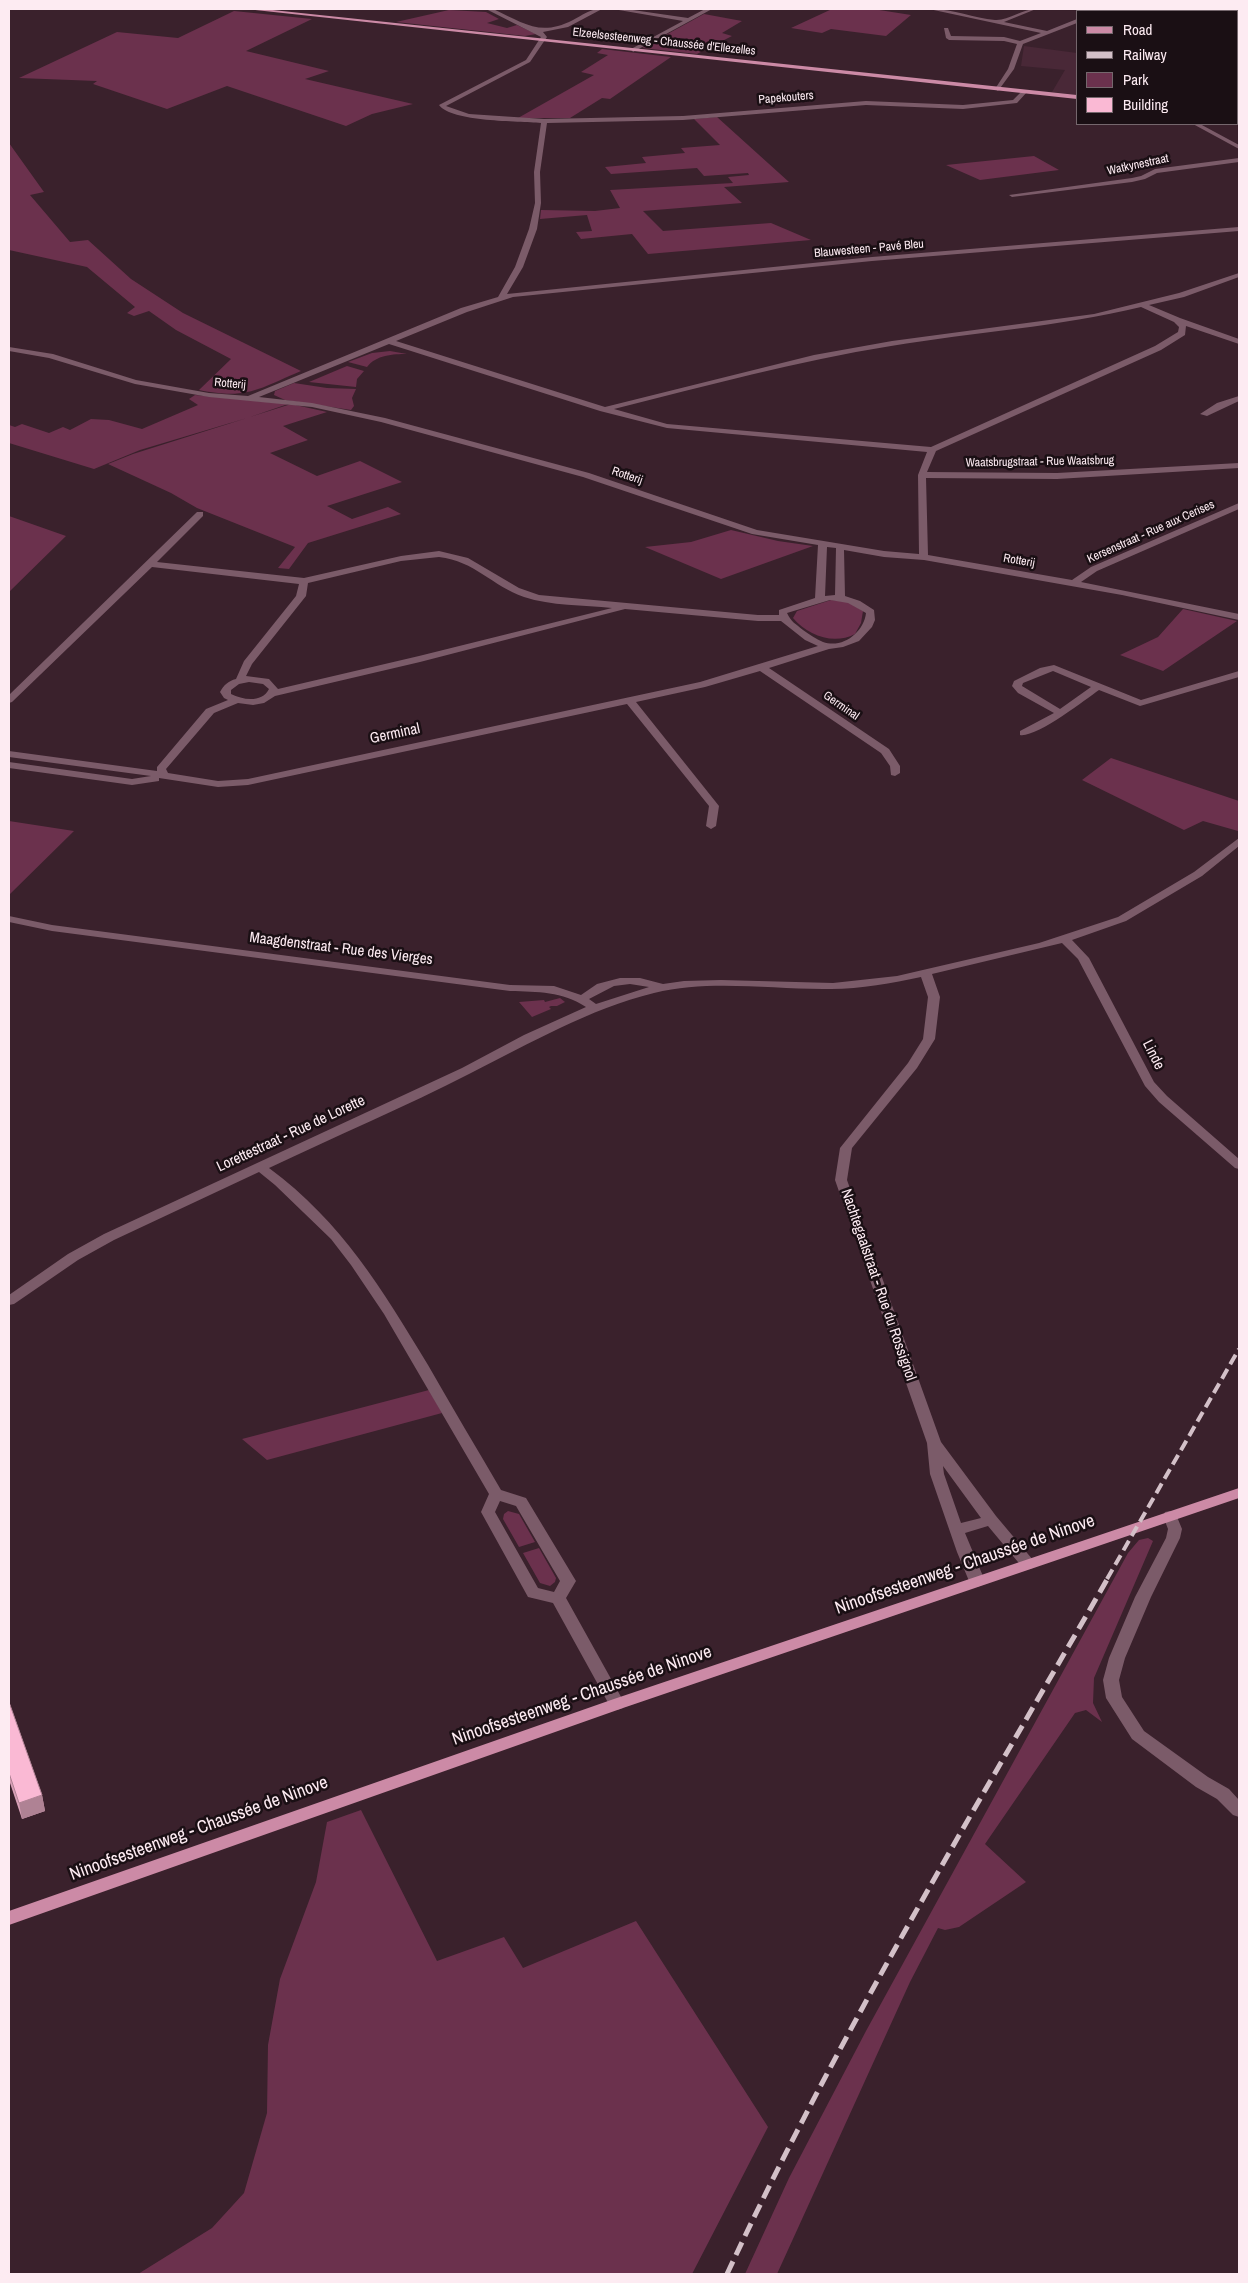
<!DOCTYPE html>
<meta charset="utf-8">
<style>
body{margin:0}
#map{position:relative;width:1248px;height:2283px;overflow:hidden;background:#3a212c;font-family:"Archivo Narrow",sans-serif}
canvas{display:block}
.frame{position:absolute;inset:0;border:10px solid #fdebf2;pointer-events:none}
.legend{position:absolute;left:1076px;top:10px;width:162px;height:115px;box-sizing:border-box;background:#1a0f14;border:1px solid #75676d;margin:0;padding:6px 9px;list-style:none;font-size:15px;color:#fdebf2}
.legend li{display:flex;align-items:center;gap:10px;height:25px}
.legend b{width:25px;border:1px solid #75676d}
</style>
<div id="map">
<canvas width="1248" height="2283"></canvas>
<div class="frame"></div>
<ul class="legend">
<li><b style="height:6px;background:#cc8aa6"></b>Road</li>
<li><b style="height:6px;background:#d3c0c8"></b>Railway</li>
<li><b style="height:14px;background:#6b314d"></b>Park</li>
<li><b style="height:14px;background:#fab9d4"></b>Building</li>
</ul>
</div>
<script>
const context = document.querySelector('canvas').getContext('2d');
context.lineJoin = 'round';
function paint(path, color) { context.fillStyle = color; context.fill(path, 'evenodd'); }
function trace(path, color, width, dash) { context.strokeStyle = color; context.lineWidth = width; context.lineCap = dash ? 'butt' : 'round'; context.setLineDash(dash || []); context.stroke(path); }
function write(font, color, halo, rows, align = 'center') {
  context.font = font + ' "Archivo Narrow",sans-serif'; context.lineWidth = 5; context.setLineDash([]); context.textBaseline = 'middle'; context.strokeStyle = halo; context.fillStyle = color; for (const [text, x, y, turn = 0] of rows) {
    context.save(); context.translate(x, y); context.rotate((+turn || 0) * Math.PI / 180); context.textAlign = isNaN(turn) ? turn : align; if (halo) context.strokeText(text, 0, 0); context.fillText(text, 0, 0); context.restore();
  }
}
const built = new Path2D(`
 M1024 46 1077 53V95L1052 92 1065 70 1021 66Z`);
const green = new Path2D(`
 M832 9H873L911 15 886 36 831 29 822 33 791 28Z
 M449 10 486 12 499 19 487 23 507 28 517 25 536 34 525 36 396 22Z
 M234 11 312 19 246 51 329 71 305 79 413 104 372 114 346 126 227 86 167 109 93 84 97 81 19 78 117 32 178 38Z
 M704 14 742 21 722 33 732 36 697 54 642 48Z
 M602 49 671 57 610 99 602 98 570 118H518L594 75 581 72 608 55 597 53Z
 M717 117 789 182 724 187 742 203 643 211 663 231 771 223 811 240 648 254 632 234 581 239 576 232 592 231 587 215 540 219 541 210 595 211 620 208 610 190 733 183 728 177 749 175 748 173 704 176 697 168 611 174 605 167 646 163 642 157 685 153 681 148 720 145 694 119Z
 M9 143 44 192 30 195 70 242 88 240 131 279 183 313 301 371C258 389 247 400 199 390L231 359 176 330 149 311 134 316 127 313 135 307 87 267 9 250Z
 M1034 156 1059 170 980 180 946 165Z
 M390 351 407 354C393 354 376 355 367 367L348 362 372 353Z
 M347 366 364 371 357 379 356 387 309 382Z
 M294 383 327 388 356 389 352 398 354 406 351 410 285 400 274 395 275 391Z
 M195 395 288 404 250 417 291 404 327 412 283 426 308 440 270 453 317 476 360 461 402 482 327 506 352 519 388 507 401 514 308 543 289 569 278 568 295 547 197 508 171 493 108 464 133 454 247 418 140 450 94 469 9 443V425L15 427 22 424 49 433 63 427 70 430 91 419 109 420 142 429 198 405 189 399Z
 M9 516 66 536 9 592Z
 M731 530 778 541 813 546 721 579 645 547 691 542Z
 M831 600 848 602 863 611 861 623 855 634C834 645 808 636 793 618L797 611Z
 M1183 609 1237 621 1163 671 1120 655 1158 637Z
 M1111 758 1239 801V829L1238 831 1203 821 1184 830 1082 780Z
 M9 821 74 831 9 895Z
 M560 998 565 1002 557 1006H551L549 1007 551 1009 532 1017 519 1002 544 1000 545 1002Z
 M429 1390 442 1413 267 1460 242 1439Z
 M508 1511 519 1514 535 1542 519 1547 503 1519 504 1514Z
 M1148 1538 1153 1541 1094 1678 1093 1703 1102 1722 1086 1710 1075 1713 985 1844 1026 1882 959 1927 945 1930 938 1928 910 1982 777 2274H745L789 2178 866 2031 1128 1553 1139 1540Z
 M539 1548 556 1578 555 1582 550 1586 540 1583 523 1553Z
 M361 1810 437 1961 504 1937 523 1968 636 1921 768 2127 692 2274H138L212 2228 244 2193 267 2113 268 2045 280 1979 316 1882 327 1822Z`);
const street = new Path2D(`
 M486 9H493C524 23 540 37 573 20 582 15 592 8 602 9L568 27 543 32 547 37 530 62 446 106 469 114 544 119 683 116 866 101 963 105 1013 100 1022 91 1027 92 1017 103 963 109 866 105 683 120 547 123 540 172 541 203 537 229 523 267 507 294 872 257 1239 227V231L872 261 513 297 467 312 396 341 605 407 814 355 892 341 1094 314 1179 293 1239 273V277L1184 297 1149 305 1180 318 1239 339V344L1186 326 1185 335 1161 350 936 451 927 472 1057 473 1239 463V468L1057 479 926 478 928 555 1072 580 1091 567 1239 503V509L1097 571 1081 582 1239 614V620L1122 595 924 560 884 557 844 550 845 596 860 601 874 610 875 620 872 627 859 641 843 647 829 649 769 668 889 749 900 766V773L895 776 891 775 890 766 881 753 760 671 705 687 636 702 719 806 716 826 711 829 706 826 709 806 627 704 248 785 218 787 159 778V781L132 785 9 768V762L132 779 151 776 9 757V751L157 771V767L206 709 228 700 224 698 220 692C224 685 228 681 236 679L244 661 296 596 299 584 152 567 12 702 9 703V695L197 512H203V516L157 562 304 578 401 556 439 551 468 558 519 588 539 595 758 615H779V610L815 598 818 545 752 534 583 477 381 422 312 407 209 397 135 384 49 358 9 351V347L53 354 136 380 209 393 248 396 461 308 498 297 515 267 529 229 535 203 534 172 541 123C519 121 451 122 439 105L526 60 541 37ZM1141 307 1174 322 1179 327 1178 332 1155 346 931 447 667 424 614 409C706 386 797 361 891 346 974 332 1059 327 1141 307ZM389 344 600 411 667 428 927 452 918 475 919 554 884 551 757 530 589 473 385 418 312 403 259 397ZM827 547 836 548 835 595 825 596ZM439 557C475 561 492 586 524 597 551 606 584 605 612 608L419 656 278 689 269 679 246 676 252 664 306 596 308 583 401 561ZM830 600 848 603 866 613C864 632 843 649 823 642 816 639 809 634 803 630 796 624 791 622 787 613ZM625 609 758 621H781L805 640 818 646 700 682 248 779 218 781 168 773 166 769 214 713 238 703 253 705 264 703 275 696 420 662ZM249 682 263 684 269 689C262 703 243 700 231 694V690L239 684Z
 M613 9H626L688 18 705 9H712L633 52 631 49 683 21Z
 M929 9C951 8 973 18 995 20 1008 21 1022 9 1036 9L1004 22 1047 31 1077 19V23L1023 44 1014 69 998 91 995 89 1008 69 1017 44 1004 41 949 40 946 38 944 28H948L951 36 1004 37 1020 41 1041 33Z
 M1093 9H1111L1119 11H1101Z
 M1181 9H1187L1184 11H1178Z
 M1237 25H1239V29H1237Z
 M1237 57H1239V61H1237Z
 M1193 124H1200L1239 145V149Z
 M1239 158V162L1157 173 1145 179 1132 182 1012 197 1009 195 1132 178 1141 176 1155 169Z
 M1239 396V401L1207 416 1200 414 1217 403Z
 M1054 665 1141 700 1239 671V677L1140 706 1099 690C1085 700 1036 738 1020 735V731L1054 713 1018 693 1012 686 1014 681 1040 668ZM1053 671 1091 687 1060 709 1022 686 1023 683Z
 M1239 838V846L1202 876 1126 921 1072 940 1089 958 1154 1082 1167 1096 1239 1159V1169L1235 1168 1159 1102 1145 1086 1078 959 1062 943 932 974 940 997 935 1039 917 1068 852 1148 847 1180 941 1442 996 1516 1033 1560 1036 1564 1033 1568 1028 1569 1023 1568 988 1526 965 1533 985 1581 982 1585 977 1587 972 1585 969 1581 957 1552 930 1474 927 1443 835 1180 840 1148 908 1063 923 1039 928 997 921 977C892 983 861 989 831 989 773 990 712 979 654 993 589 1009 531 1043 471 1073 405 1107 336 1136 269 1168 342 1222 382 1289 428 1365 452 1407 477 1449 501 1490L526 1498 576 1581 566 1598 625 1704 623 1708 617 1710 611 1708 553 1603 528 1597 481 1512 489 1494 384 1314 351 1265 331 1239 275 1185 259 1172 114 1240 78 1260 14 1304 9 1305V1295L68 1254 104 1234 462 1068 524 1035 586 1007C562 991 538 992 510 991L52 931 9 922V916L52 925 510 985 554 986 581 995 597 984 620 978H640L663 984 684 981 721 980 833 983 897 976 1039 943 1118 917 1194 872ZM630 984 649 987 596 1004 589 999 614 986ZM943 1466 981 1518 961 1523 944 1474ZM500 1501 516 1506 560 1581 554 1592 538 1588 495 1512Z
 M1170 1511 1175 1512 1182 1529 1180 1538 1151 1597 1125 1658 1119 1680 1122 1697 1144 1731 1208 1777 1229 1789 1239 1800V1817L1233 1815 1217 1799 1196 1787 1132 1739 1106 1698 1103 1680 1109 1658 1135 1597 1166 1538 1168 1529 1163 1516 1165 1512Z`);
const primary = new Path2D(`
 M246 9H263L1077 95V99Z
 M1237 112 1239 113V117L1237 116Z
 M1239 1488V1498L623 1708 9 1925V1911L611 1700Z`);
const railFar1 = new Path2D(`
 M1107 1579 1239 1349`);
const rail = new Path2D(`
 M727 2274C839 2034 976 1807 1108 1578`);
const wall = new Path2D(`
 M9 1702 42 1795 45 1811 22 1819 9 1780Z`);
const shadedWall = new Path2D(`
 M42 1795 45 1811 22 1819 19 1803Z`);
const building = new Path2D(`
 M9 1702 42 1795 19 1803 9 1773Z`);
const farStreetnames = [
 ["Elzeelsesteenweg - Chaussée d'Ellezelles",664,42,6],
 ["Papekouters",786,98,-5],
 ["Watkynestraat",1138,165,-12],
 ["Blauwesteen - Pavé Bleu",869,249,-5],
 ["Rotterij",230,384,5],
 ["Waatsbrugstraat - Rue Waatsbrug",1040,462,-1],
 ["Rotterij",627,476,19],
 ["Kersenstraat - Rue aux Cerises",1151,532,-24],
 ["Rotterij",1019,561,10],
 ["Germinal",841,706,35]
];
const streetNames = [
 ["Germinal",395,734,-12],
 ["Maagdenstraat - Rue des Vierges",341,949,7],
 ["Linde",1153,1055,63],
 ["Lorettestraat - Rue de Lorette",291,1134,-25],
 ["Nachtegaalstraat - Rue du Rossignol",878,1285,71]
];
const nearStreetnames = [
 ["Ninoofsesteenweg - Chaussée de Ninove",965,1565,-19],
 ["Ninoofsesteenweg - Chaussée de Ninove",582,1696,-19],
 ["Ninoofsesteenweg - Chaussée de Ninove",199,1829,-20]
];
paint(built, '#492837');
paint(green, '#6b314d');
paint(street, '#7b5b69');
paint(primary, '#cc8aa6');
trace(railFar1, '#d3c0c8', 4, [11, 5.5]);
trace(rail, '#d3c0c8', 5, [14, 7]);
paint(wall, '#d79fb6');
paint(shadedWall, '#af8294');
paint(building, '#fab9d4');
trace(building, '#af8294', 1);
write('12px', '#fdebf2', '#1a0f14', farStreetnames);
write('15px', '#fdebf2', '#1a0f14', streetNames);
write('18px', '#fdebf2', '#1a0f14', nearStreetnames);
</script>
